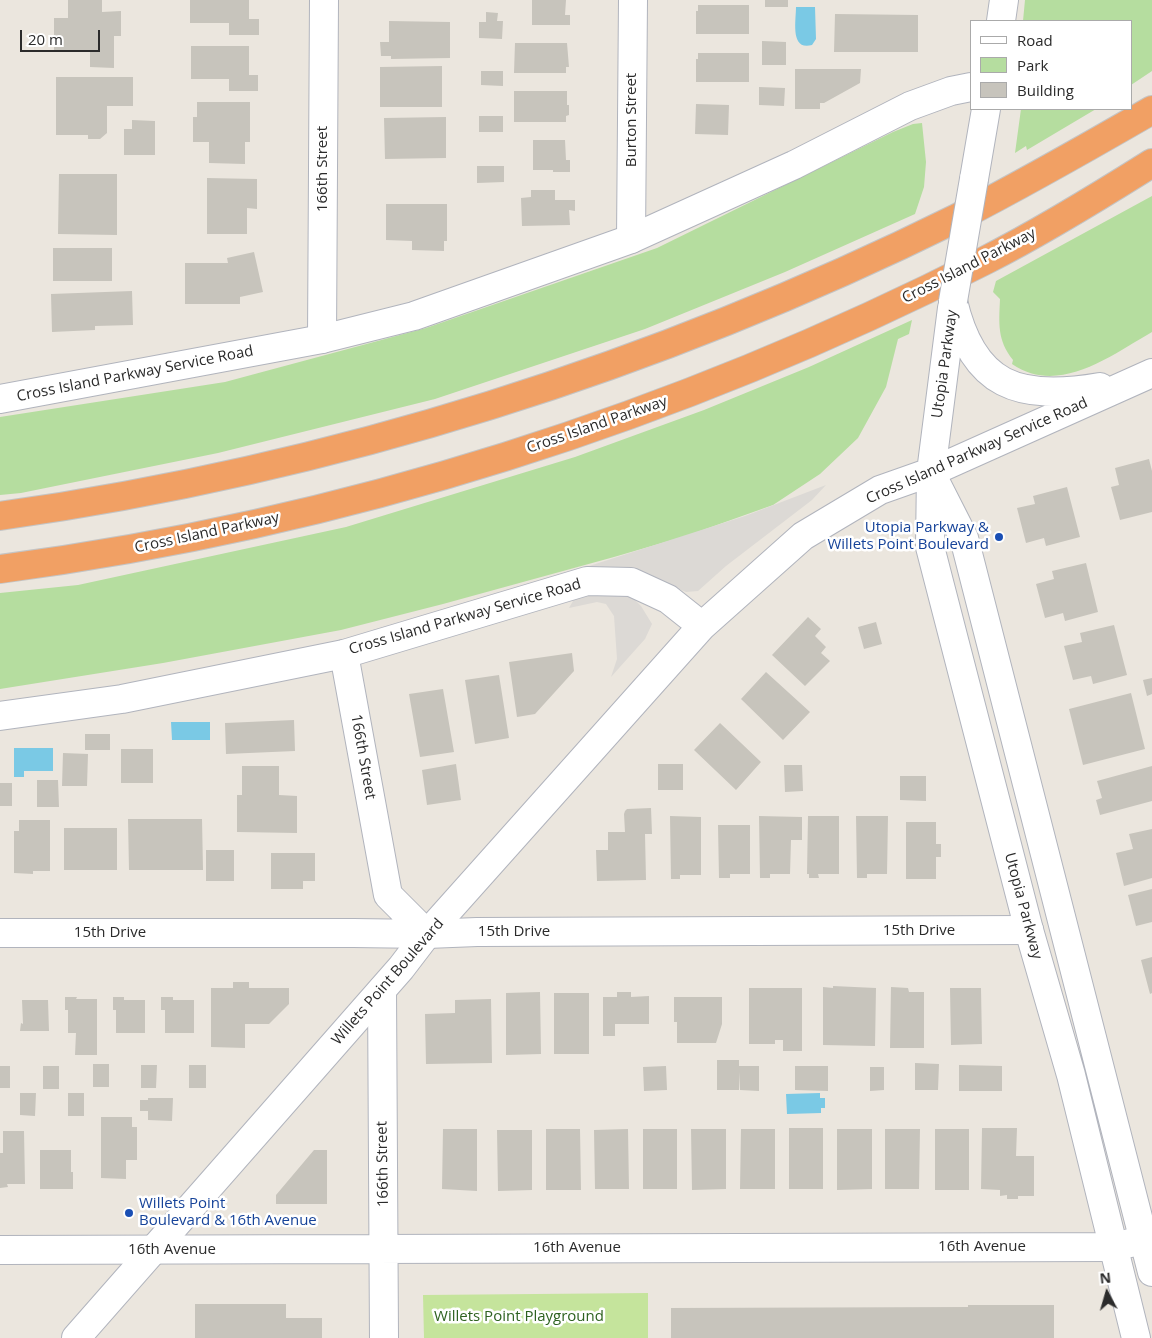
<!DOCTYPE html>
<style>
body{margin:0}
#map{position:relative;width:1152px;height:1338px;overflow:hidden;background:#ebe6de;font-family:"Open Sans",sans-serif}
canvas{display:block}
.legend{position:absolute;left:970px;top:20px;width:162px;height:90px;box-sizing:border-box;background:#fff;border:1px solid #aaa;margin:0;padding:6px 9px;list-style:none;font-size:15px;color:#2b2b2b}
.legend li{display:flex;align-items:center;gap:10px;height:25px}
.legend b{width:25px;border:1px solid #aaa}
.north{position:absolute;left:1082px;top:1268px;width:50px;height:50px;-webkit-text-stroke:4px #fff;paint-order:stroke;rotate:354deg;font-size:14px;font-weight:700;line-height:20px;text-align:center;color:#2b2b2b}
.north::after{content:'';display:block;margin:auto;width:18px;height:22px;background:#2b2b2b;clip-path:polygon(50% 0,100% 100%,50% 72%,0 100%)}
.scale{position:absolute;left:20px;top:30px;width:80px;height:22px;box-sizing:border-box;border:2px solid #2b2b2b;border-top:0;padding-left:6px;font-size:15px;line-height:18px;white-space:nowrap;color:#2b2b2b;-webkit-text-stroke:4px #fff;paint-order:stroke}
</style>
<div id="map">
<canvas width="1152" height="1338"></canvas>
<ul class="legend">
<li><b style="height:6px;background:#fff"></b>Road</li>
<li><b style="height:14px;background:#b5dd9f"></b>Park</li>
<li><b style="height:14px;background:#c7c4bc"></b>Building</li>
</ul>
<div class="north">N</div>
<div class="scale">20 m</div>
</div>
<script>
const context = document.querySelector('canvas').getContext('2d');
context.lineJoin = 'round';
function paint(path, color) { context.fillStyle = color; context.fill(path, 'evenodd'); }
function trace(path, color, width, dash) { context.strokeStyle = color; context.lineWidth = width; context.lineCap = dash ? 'butt' : 'round'; context.setLineDash(dash || []); context.stroke(path); }
function write(font, color, halo, rows, align = 'center') {
  context.font = font + ' "Open Sans",sans-serif'; context.lineWidth = 5; context.setLineDash([]); context.textBaseline = 'middle'; context.strokeStyle = halo; context.fillStyle = color; for (const [text, x, y, turn = 0] of rows) {
    context.save(); context.translate(x, y); context.rotate((+turn || 0) * Math.PI / 180); context.textAlign = isNaN(turn) ? turn : align; if (halo) context.strokeText(text, 0, 0); context.fillText(text, 0, 0); context.restore();
  }
}
const green = new Path2D(`
 M1025 0H1152V71L1131 85V21H1023Z
 M1021 109H1096L1027 150 1026 146 1015 153Z
 M922 123 926 162 924 187 915 214 785 272 645 329 435 399 218 453 21 493 0 495V417L225 382 426 328 657 248 893 132 913 124Z
 M1152 196V332C1110 356 1059 396 1012 364L1013 360C997 340 999 323 1000 299L993 292 996 281Z
 M912 320 909 334 898 339 886 387 858 438 820 474 773 505 686 536 614 557 443 604 341 630 163 663 0 689V593L78 585 346 527 575 457 704 410 809 367Z`);
const pitch = new Path2D(`
 M648 1293V1338H424L423 1295Z`);
const plaza = new Path2D(`
 M826 485 812 500 726 566 698 591 686 592 635 570 615 567 583 568 745 516Z
 M581 587 630 595 641 606 652 624 645 639 611 677 617 659 614 616 606 604 597 602 569 608Z`);
const water = new Path2D(`
 M796 7H815L816 39 812 45C790 51 796 21 796 7Z
 M171 722H210V740H172Z
 M14 748H53V771H24V777H14Z
 M820 1093V1098H825V1108H821V1113L787 1114 786 1094Z`);
const building = new Path2D(`
 M68 0H102V12L121 11V36H114V68L90 67V51H54V18H68Z
 M190 0H249V19H259V35H229V23H190Z
 M532 0H566L565 15H570V25H532Z
 M765 0H788V7H765Z
 M698 5H749V34H696V11H698Z
 M486 12 498 13 497 21H503L502 39 479 38V22H486Z
 M835 14 918 15V52H834Z
 M389 21 450 22V58L391 59V56H381L380 42H389Z
 M762 41 786 42V65H762Z
 M515 43H567L569 67H566V73H514Z
 M191 46H249V75H258V91H229V79H191Z
 M698 53H749V82H696V59H698Z
 M442 66V107H380V67Z
 M795 69H861L860 83 824 103H820V109H795Z
 M481 71H503V86L481 85Z
 M56 77H133V106H107V133L100 139H88V135H56Z
 M759 87 785 88 784 106 759 105Z
 M514 91H567V105H569V115L566 116V122H514Z
 M197 102H250V142H245V164L209 163V142H193V117H197Z
 M696 104 729 105 728 135 695 134Z
 M479 116H503V132H479Z
 M446 117V158L385 159 384 118Z
 M132 120 155 121V155H124V129H132Z
 M533 140H565L566 160H570V172H553V170H533Z
 M477 166H504V182L477 183Z
 M59 174H117V235L58 234Z
 M207 178 257 179V209L247 208V234H207Z
 M531 190H555V200H575V211L569 210 570 225 522 226 521 198 531 197Z
 M386 204H447V241H444V251L412 250V241L386 240Z
 M53 248H112V281H53Z
 M254 252 263 292 240 297V304H185V263H228L227 258Z
 M132 291 133 325 95 326V330L52 332 51 294Z
 M1149 459 1152 471V512L1120 520 1111 487 1119 485 1115 468Z
 M1067 487 1080 537 1046 546 1044 538 1026 543 1017 508 1035 504 1033 496Z
 M1086 563 1098 612 1065 621 1063 613 1045 618 1036 584 1054 579 1052 571Z
 M808 617 821 629 815 636 826 647 821 653 830 661 805 686 772 655Z
 M876 622 882 644 864 649 858 627Z
 M1114 625 1127 675 1093 684 1091 676 1073 680 1064 646 1082 642 1080 633Z
 M572 653 574 671 535 714 517 717 509 662Z
 M766 672 810 712 783 740 741 699Z
 M499 675 509 738 475 744 465 680Z
 M1152 678V694L1147 696 1143 680Z
 M443 689 454 752 420 757 409 694Z
 M1131 693 1145 749 1083 765 1069 709Z
 M294 720 295 751 226 754 225 723Z
 M720 723 761 762 736 790 694 750Z
 M85 734H110V750H85Z
 M121 749H153V783H121Z
 M63 753 88 754 87 786H62Z
 M456 764 461 800 427 805 422 770Z
 M658 764H683V790H658Z
 M784 765H802L803 791 785 792Z
 M242 766H279V795L297 796V833L237 832V795H242Z
 M1152 766V801L1100 815 1096 800 1102 798 1097 781Z
 M900 776H926V801L900 800Z
 M37 780H58L59 807H37Z
 M0 783H12V806H0Z
 M651 808 652 834H645L646 880 597 881 596 850H608V832H625L624 814 625 811 627 809Z
 M670 816 701 817V875H680V879H671Z
 M759 816 802 817V840H791L790 874H770V878H760Z
 M808 816H839V874H818L819 878H809V874H807Z
 M856 816H888L887 874H867V878H857Z
 M128 819H202L203 870H129Z
 M19 820H50V871H33V874L14 873V831H19Z
 M906 822H936V844H941V857H936V879H906Z
 M718 825H750V874H730V878H719Z
 M64 828H117V870H64Z
 M1152 829V878L1124 886 1116 853 1133 849 1129 834Z
 M206 850H234V881H206Z
 M271 853H315V881H303V889H271Z
 M1152 889V922L1136 926 1128 895Z
 M1152 957V993L1150 994 1141 960Z
 M233 982H249V988H289V1004L269 1024H245V1048L211 1047V988H233Z
 M833 986 876 988 875 1046 823 1045V987L833 988Z
 M891 987 908 988 909 992H924V1048H890Z
 M749 988H802V1051H783V1040H775V1044H749Z
 M950 988H981L982 1044 951 1045Z
 M540 992 541 1054 506 1055V993Z
 M617 992H631V997L649 996V1024H615V1036H603V997H617Z
 M554 993H589V1054H554Z
 M65 997H77L76 999H97V1055H75L76 1033H68V1010H65Z
 M113 997H124V1000H145V1033H116V1010H113Z
 M161 997H173V1000H194V1033H165V1010H161Z
 M674 997H722V1024L716 1043H677V1022H674Z
 M491 999 492 1063 426 1064 425 1014 455 1013V1000Z
 M22 1000H48L49 1031H20L21 1023 23 1024Z
 M717 1060H739V1066H759V1091L740 1090V1072L739 1090H717Z
 M915 1063 939 1064 938 1090H915Z
 M93 1064H109V1087H93Z
 M141 1065H157L156 1088H141Z
 M189 1065H206V1088H189Z
 M959 1065 1002 1066V1091H959Z
 M0 1066H10V1088H0Z
 M43 1066H59V1089H43Z
 M666 1066 667 1090 644 1091 643 1067Z
 M795 1066H828V1091L795 1090Z
 M870 1067H884V1090L870 1091Z
 M20 1093H36L35 1116 20 1115Z
 M68 1093H84V1116H68Z
 M148 1098H173L172 1121 148 1120V1111H140V1100H148Z
 M101 1117H132V1127H137V1160H126V1179L101 1178Z
 M789 1128H823V1189H789Z
 M982 1128H1017L1016 1156H1034V1196H1018V1199H1007V1195L1000 1196V1190L981 1189Z
 M443 1129H477V1191L442 1189Z
 M546 1129H580L581 1190H546Z
 M628 1129 629 1189H595L594 1130Z
 M643 1129H677V1189H643Z
 M691 1129H726V1189L692 1190Z
 M741 1129H775V1189H740Z
 M837 1129H872V1189L837 1190Z
 M885 1129H920L919 1189H885Z
 M935 1129H969V1190H935Z
 M497 1130H532V1190L498 1191Z
 M3 1131H24L25 1184H7L8 1187 0 1188V1153H3Z
 M40 1150H71V1172H73V1189H40Z
 M314 1150H327V1204H276V1195Z
 M195 1304H286V1318H322V1338H195Z
 M968 1305H1054V1338H671V1308L968 1307Z`);
const minor = new Path2D(`
 M631 239 633 0
 M322 339 324 0
 M344 654 388 895 427 934
 M0 933H353L427 934 477 932 1029 930
 M382 990 384 1338
 M0 1250 1113 1247 1152 1238`);
const tertiary = new Path2D(`
 M1001 21 1004 0
 M974 179 986 109
 M953 301C973 387 1019 401 1100 387
 M0 399 322 339 414 316 631 239 794 165 910 106 951 91 971 87
 M931 472 952 308
 M0 716 122 699 344 654 587 581 631 582 668 599 702 626
 M76 1338 401 968 427 934 702 626 803 536 880 490 931 472 1152 373`);
const secondary = new Path2D(`
 M931 472 930 547 1029 930 1071 1075 1136 1338
 M933 477 964 538 1152 1272`);
const motorway = new Path2D(`
 M0 516C333 469 656 367 957 218 1023 184 1088 147 1152 110
 M0 569C343 524 678 417 986 260 1043 231 1098 197 1152 163`);
const tertiaryBridge = new Path2D(`
 M953 301 974 179`);
const markers = [
 [999,537,5,"#1a4fb4"],
 [129,1213,5,"#1a4fb4"]
];
const streetNames = [
 ["Burton Street",632,120,-90],
 ["166th Street",323,169,-90],
 ["Cross Island Parkway",969,266,-27],
 ["Utopia Parkway",945,364,-82],
 ["Cross Island Parkway Service Road",135,374,-11],
 ["Cross Island Parkway",597,425,-19],
 ["Cross Island Parkway Service Road",977,451,-24],
 ["Cross Island Parkway",207,533,-12],
 ["Cross Island Parkway Service Road",465,617,-16],
 ["166th Street",363,757,80],
 ["Utopia Parkway",1023,906,75],
 ["15th Drive",919,931],
 ["15th Drive",514,932],
 ["15th Drive",110,933],
 ["Willets Point Boulevard",388,982,-49],
 ["166th Street",383,1164,-91],
 ["16th Avenue",982,1247],
 ["16th Avenue",577,1248],
 ["16th Avenue",172,1250]
];
const transitNames = [
 ["Utopia Parkway &",989,528],
 ["Willets Point Boulevard",989,545],
 ["Willets Point",139,1204,"left"],
 ["Boulevard & 16th Avenue",139,1221,"left"]
];
const parkNames = [
 ["Willets Point Playground",519,1317]
];
paint(green, '#b5dd9f');
paint(pitch, '#c5e49c');
paint(plaza, '#dcd9d5');
paint(water, '#7ac9e5');
paint(building, '#c7c4bc');
trace(minor, '#b1b4bd', 30);
trace(tertiary, '#b1b4bd', 30);
trace(secondary, '#b1b4bd', 30);
trace(motorway, '#c4c4c4', 30);
trace(minor, '#fff', 28);
trace(tertiary, '#fff', 28);
trace(secondary, '#fff', 28);
trace(motorway, '#f1a064', 28);
trace(tertiaryBridge, '#b1b4bd', 30, []);
trace(tertiaryBridge, '#fff', 28);
for (const [x, y, r, color] of markers) { const dot = new Path2D(); dot.arc(x, y, r, 0, 2 * Math.PI); context.fillStyle = color; context.fill(dot); trace(dot, '#fff', 2); }
write('15px', '#2b2b2b', '#fff', streetNames);
write('15px', '#164399', '#fff', transitNames, 'right');
write('15px', '#2e6220', '#fff', parkNames);
</script>
